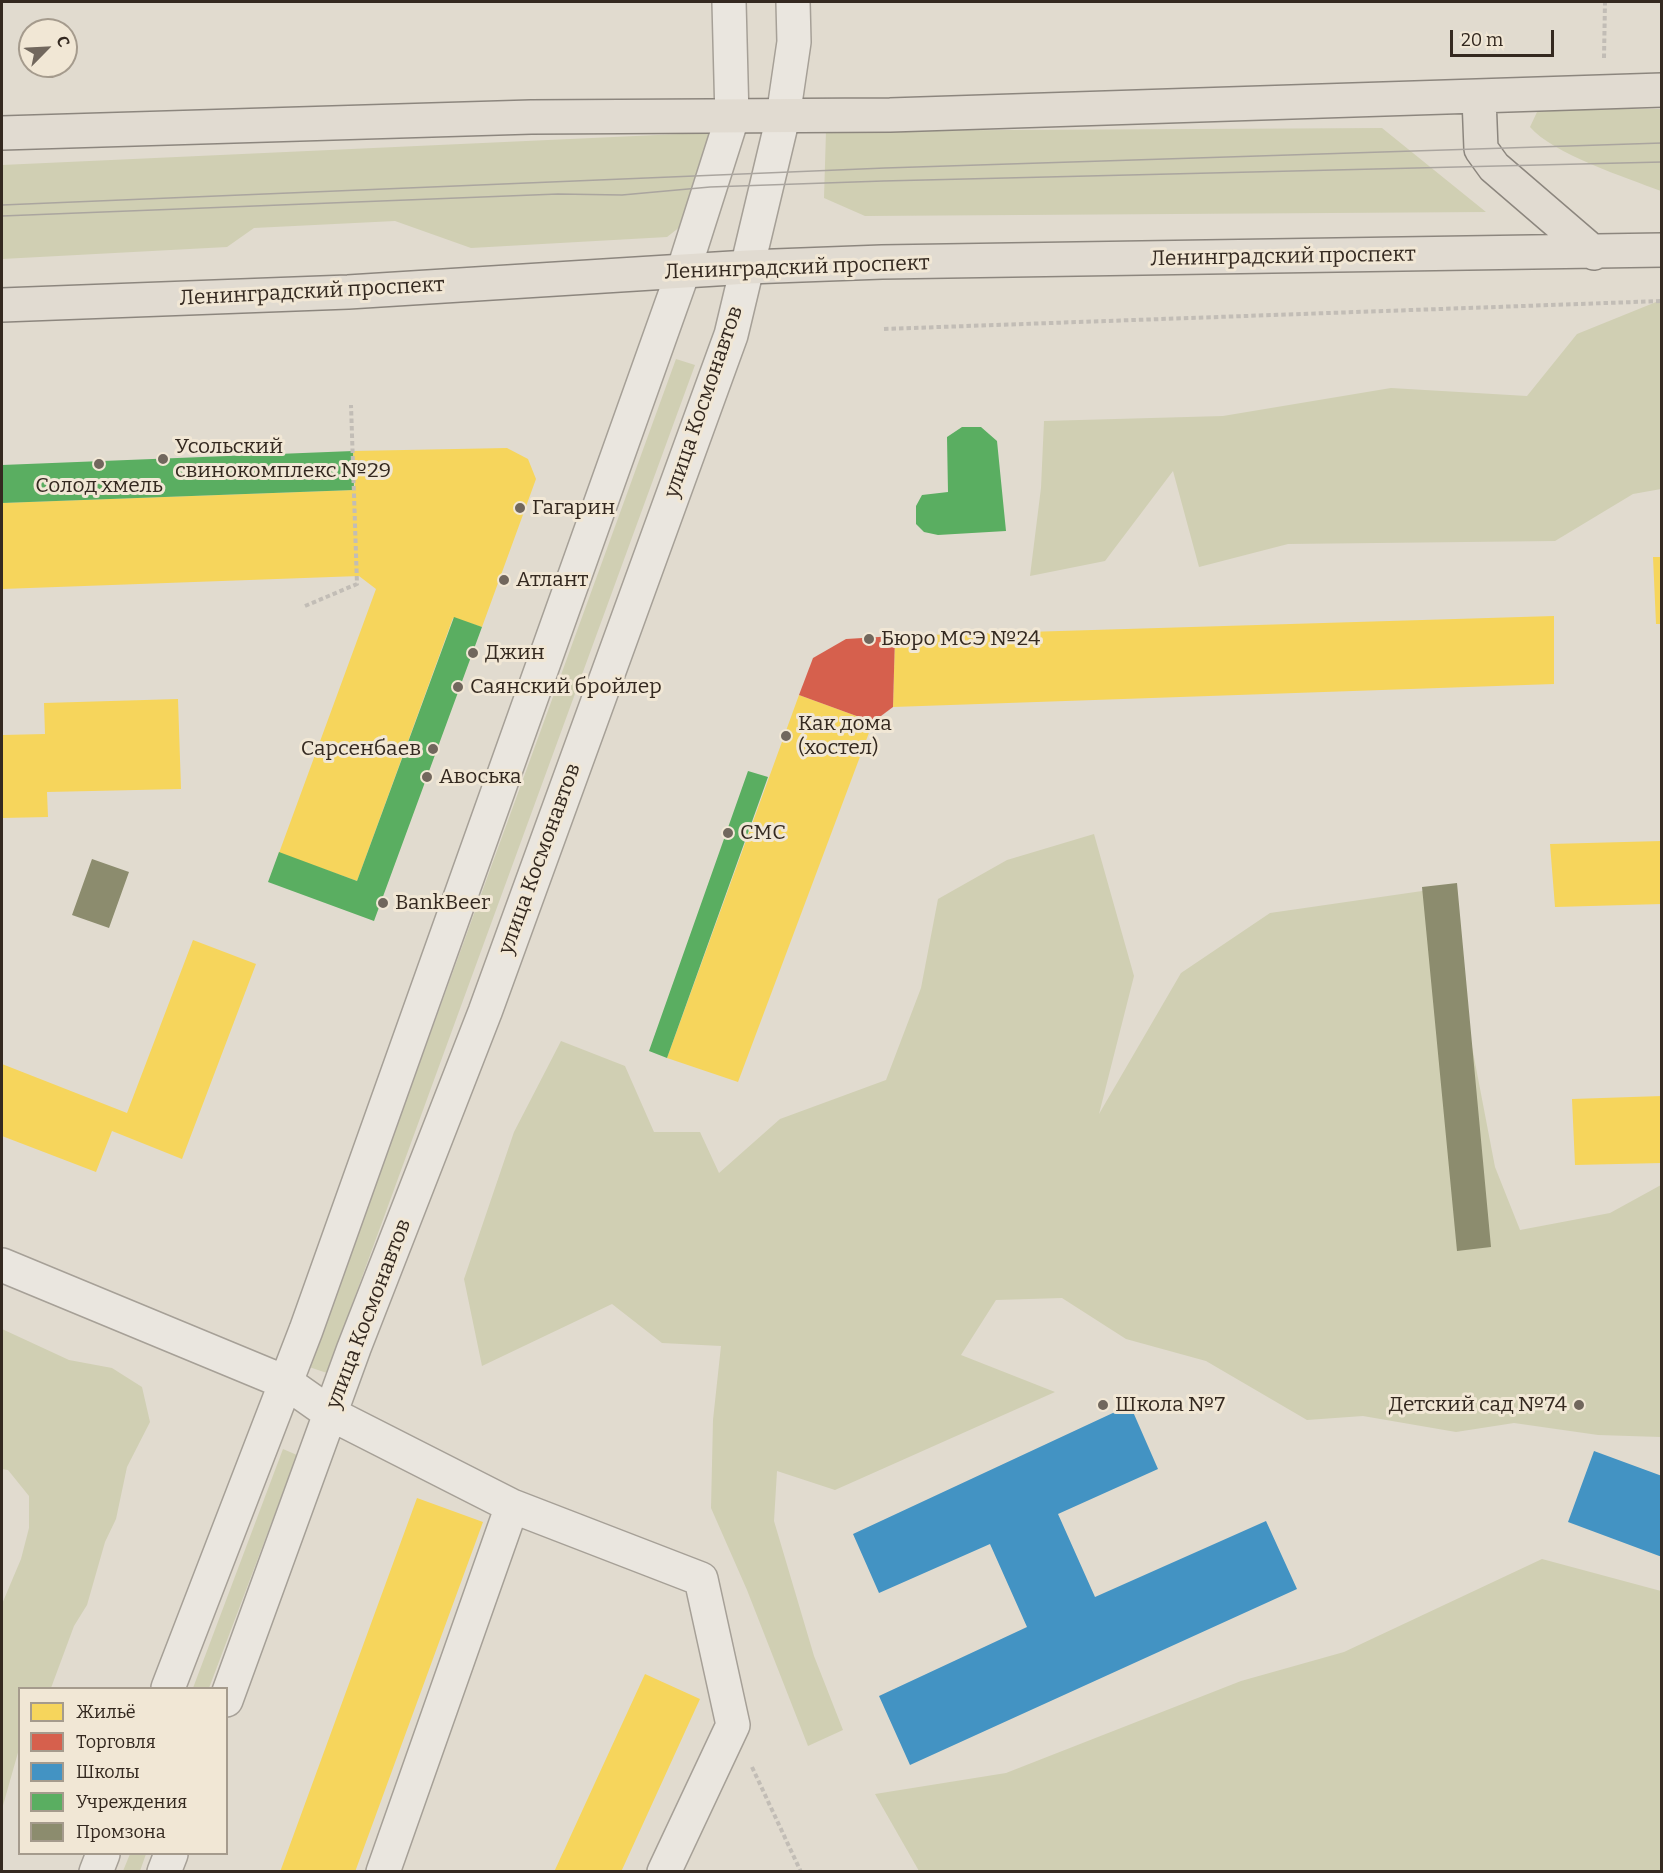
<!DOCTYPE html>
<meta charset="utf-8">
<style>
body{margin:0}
#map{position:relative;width:1663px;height:1873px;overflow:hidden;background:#e1dbcf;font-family:Bitter,serif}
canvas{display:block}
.frame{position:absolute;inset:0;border:3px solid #342920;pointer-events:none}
.legend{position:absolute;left:18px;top:1687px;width:210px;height:168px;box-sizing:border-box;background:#f1e7d5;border:2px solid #a59b8d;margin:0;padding:8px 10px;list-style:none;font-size:18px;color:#342920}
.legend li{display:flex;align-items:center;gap:12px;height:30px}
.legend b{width:30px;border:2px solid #a59b8d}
.north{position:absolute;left:18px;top:18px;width:60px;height:60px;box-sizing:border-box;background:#f1e7d5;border:2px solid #a59b8d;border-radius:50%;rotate:66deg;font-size:16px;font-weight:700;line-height:24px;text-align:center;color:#342920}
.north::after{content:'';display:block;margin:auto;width:21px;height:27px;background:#71675d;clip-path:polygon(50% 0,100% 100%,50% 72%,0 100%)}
.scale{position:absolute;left:1450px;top:30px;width:104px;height:27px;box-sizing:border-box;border:3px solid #342920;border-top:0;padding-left:8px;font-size:18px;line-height:21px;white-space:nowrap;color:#342920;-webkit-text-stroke:4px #f1e7d5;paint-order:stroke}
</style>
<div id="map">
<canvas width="1663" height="1873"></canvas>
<div class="frame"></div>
<ul class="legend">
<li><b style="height:16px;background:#f6d55c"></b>Жильё</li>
<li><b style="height:16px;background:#d6604d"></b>Торговля</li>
<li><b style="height:16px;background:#4393c3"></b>Школы</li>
<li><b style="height:16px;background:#5aae61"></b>Учреждения</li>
<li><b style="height:16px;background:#8c8c6e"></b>Промзона</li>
</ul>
<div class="north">С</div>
<div class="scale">20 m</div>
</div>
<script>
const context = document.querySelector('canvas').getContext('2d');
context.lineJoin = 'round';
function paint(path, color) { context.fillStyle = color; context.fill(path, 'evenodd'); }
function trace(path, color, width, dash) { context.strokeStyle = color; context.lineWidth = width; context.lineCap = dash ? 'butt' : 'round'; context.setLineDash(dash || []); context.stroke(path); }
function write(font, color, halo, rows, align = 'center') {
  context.font = font + ' Bitter,serif'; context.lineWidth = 6; context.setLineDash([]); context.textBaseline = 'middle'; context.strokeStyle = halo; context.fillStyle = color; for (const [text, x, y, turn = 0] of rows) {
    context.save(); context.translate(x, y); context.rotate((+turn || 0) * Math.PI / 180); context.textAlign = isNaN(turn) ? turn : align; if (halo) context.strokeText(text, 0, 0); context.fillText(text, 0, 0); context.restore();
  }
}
const green = new Path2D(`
 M1563 109H1661V191C1627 178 1553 154 1530 127L1537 112Z
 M1382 128 1486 212 865 216 824 198 826 131Z
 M723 132 703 209 667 237 471 248 395 221 254 228 227 247 2 259V165Z
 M1661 300V489L1633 494 1555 541 1288 544 1199 567 1173 471 1105 561 1030 576 1041 488 1044 421 1223 416 1391 388 1527 396 1577 334Z
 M676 359 695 365 327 1373 309 1367Z
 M1094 834 1134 976 1099 1114 1181 973 1270 913 1436 889 1473 1052 1495 1167 1520 1230 1610 1213 1661 1185V1437L1598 1435 1514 1423 1456 1432 1363 1416 1307 1420 1206 1361 1126 1339 1062 1298 996 1300 961 1355 1055 1392 835 1490 777 1471 774 1521 814 1656 843 1730 808 1746 747 1590 711 1508 713 1420 721 1346 662 1343 612 1304 482 1366 464 1279 514 1132 561 1041 625 1066 654 1132H700L719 1173 780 1119 886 1080 921 988 938 899 1007 860Z
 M2 1329 69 1360 112 1368 142 1387 150 1422 127 1467 116 1519 105 1542 87 1605 74 1626 51 1688H20L19 1749 2 1809V1604L21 1559 29 1528V1496L8 1470 2 1469Z
 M283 1449 297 1455 209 1688H193Z
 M1542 1559 1661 1591V1871H919L875 1794 1006 1773 1241 1681 1344 1652Z
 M130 1854H146L140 1871H123Z`);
const homes = new Path2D(`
 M507 448 528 459 536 479 482 627 453 618 357 881 279 853 376 589 359 576 2 589V503L355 490 353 451Z
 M1653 557H1662V624H1656Z
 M1554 616V684L893 707 895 636Z
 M799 695 873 722 738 1082 667 1058Z
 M178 699 181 789 47 792 48 817 2 818V735L45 734 44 703Z
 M1662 841V904L1555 907 1550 844Z
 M193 940 256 964 182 1159 112 1131 96 1172 2 1136V1064L127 1113Z
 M1662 1096V1163L1575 1165 1572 1099Z
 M417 1498 483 1522 355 1872H280Z
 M645 1674 700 1699 621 1872H554Z`);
const shops = new Path2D(`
 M895 636 893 707 873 722 799 695 813 658 846 639Z`);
const schools = new Path2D(`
 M1130 1405 1158 1469 1058 1514 1095 1597 1266 1521 1297 1589 910 1765 879 1696 1027 1627 990 1544 879 1593 853 1534Z
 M1594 1451 1662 1476V1557L1568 1522Z`);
const public = new Path2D(`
 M962 427H981L997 441 1006 531 938 535 924 532 916 524V506L922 495 948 492 947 437Z
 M353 451 354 490 2 503V465Z
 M454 617 482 627 374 921 268 882 279 852 357 881Z
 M748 771 768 777 667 1058 649 1051Z`);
const industry = new Path2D(`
 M92 859 129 872 109 928 72 915Z
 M1457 883 1491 1247 1457 1251 1422 887Z`);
const path = new Path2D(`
 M1604 58 1605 2
 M884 329 1662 301
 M305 606 357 584 351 405
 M752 1767 801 1872`);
const minor = new Path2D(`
 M2 1265 287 1383 331 1414 512 1506 701 1579 733 1725 664 1872
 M168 1688 306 1330 683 272 732 118 729 2
 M226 1700 354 1348 485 1012 731 335 783 117 794 42 793 2
 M96 1872 103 1854
 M164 1872 171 1854
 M383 1872 512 1506`);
const major = new Path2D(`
 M1479 98 1481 149 1494 167 1594 253
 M2 133 531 117 890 115 1662 90
 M2 305 348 292 748 267 882 262 1662 250`);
const tram = new Path2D(`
 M2 205 885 168 1662 143
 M2 216 558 194 622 195 710 187 883 181 1662 162`);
const markers = [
 [163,459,6,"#71675d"],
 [99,464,6,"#71675d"],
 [520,508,6,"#71675d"],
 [504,580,6,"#71675d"],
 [869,639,6,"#71675d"],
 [473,653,6,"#71675d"],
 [458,687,6,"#71675d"],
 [786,736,6,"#71675d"],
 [433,749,6,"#71675d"],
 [427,777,6,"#71675d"],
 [728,833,6,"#71675d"],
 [383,903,6,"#71675d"],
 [1103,1405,6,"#71675d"],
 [1579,1405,6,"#71675d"]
];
const streetNames = [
 ["Ленинградский проспект",1283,257,-1],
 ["Ленинградский проспект",797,268,-2],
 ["Ленинградский проспект",312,292,-3],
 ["улица Космонавтов",704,402,-71],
 ["улица Космонавтов",540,859,-70],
 ["улица Космонавтов",369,1314,-69]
];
const poiNames = [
 ["Усольский",175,447],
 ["свинокомплекс №29",175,471],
 ["Солод хмель",99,486,"center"],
 ["Гагарин",532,508],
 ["Атлант",516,580],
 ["Бюро МСЭ №24",881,639],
 ["Джин",485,653],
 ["Саянский бройлер",470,687],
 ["Как дома",798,724],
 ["(хостел)",798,748],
 ["Сарсенбаев",421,749,"right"],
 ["Авоська",439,777],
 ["СМС",740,833],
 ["BankBeer",395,903],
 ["Школа №7",1115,1405],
 ["Детский сад №74",1567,1405,"right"]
];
paint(green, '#d0cfb3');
paint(homes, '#f6d55c');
paint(shops, '#d6604d');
paint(schools, '#4393c3');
paint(public, '#5aae61');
paint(industry, '#8c8c6e');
trace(minor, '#a6a097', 36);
trace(major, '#8c867e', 36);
trace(path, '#c2bdb6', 4, [4.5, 3]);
trace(minor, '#eae6df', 33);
trace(major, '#e1dbd1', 33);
trace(tram, '#aaa59f', 1.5);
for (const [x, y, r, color] of markers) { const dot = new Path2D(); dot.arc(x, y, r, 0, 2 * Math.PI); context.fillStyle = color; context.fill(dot); trace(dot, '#f1e7d5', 2); }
write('21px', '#342920', '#f1e7d5', streetNames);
write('21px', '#342920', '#f1e7d5', poiNames, 'left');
</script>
